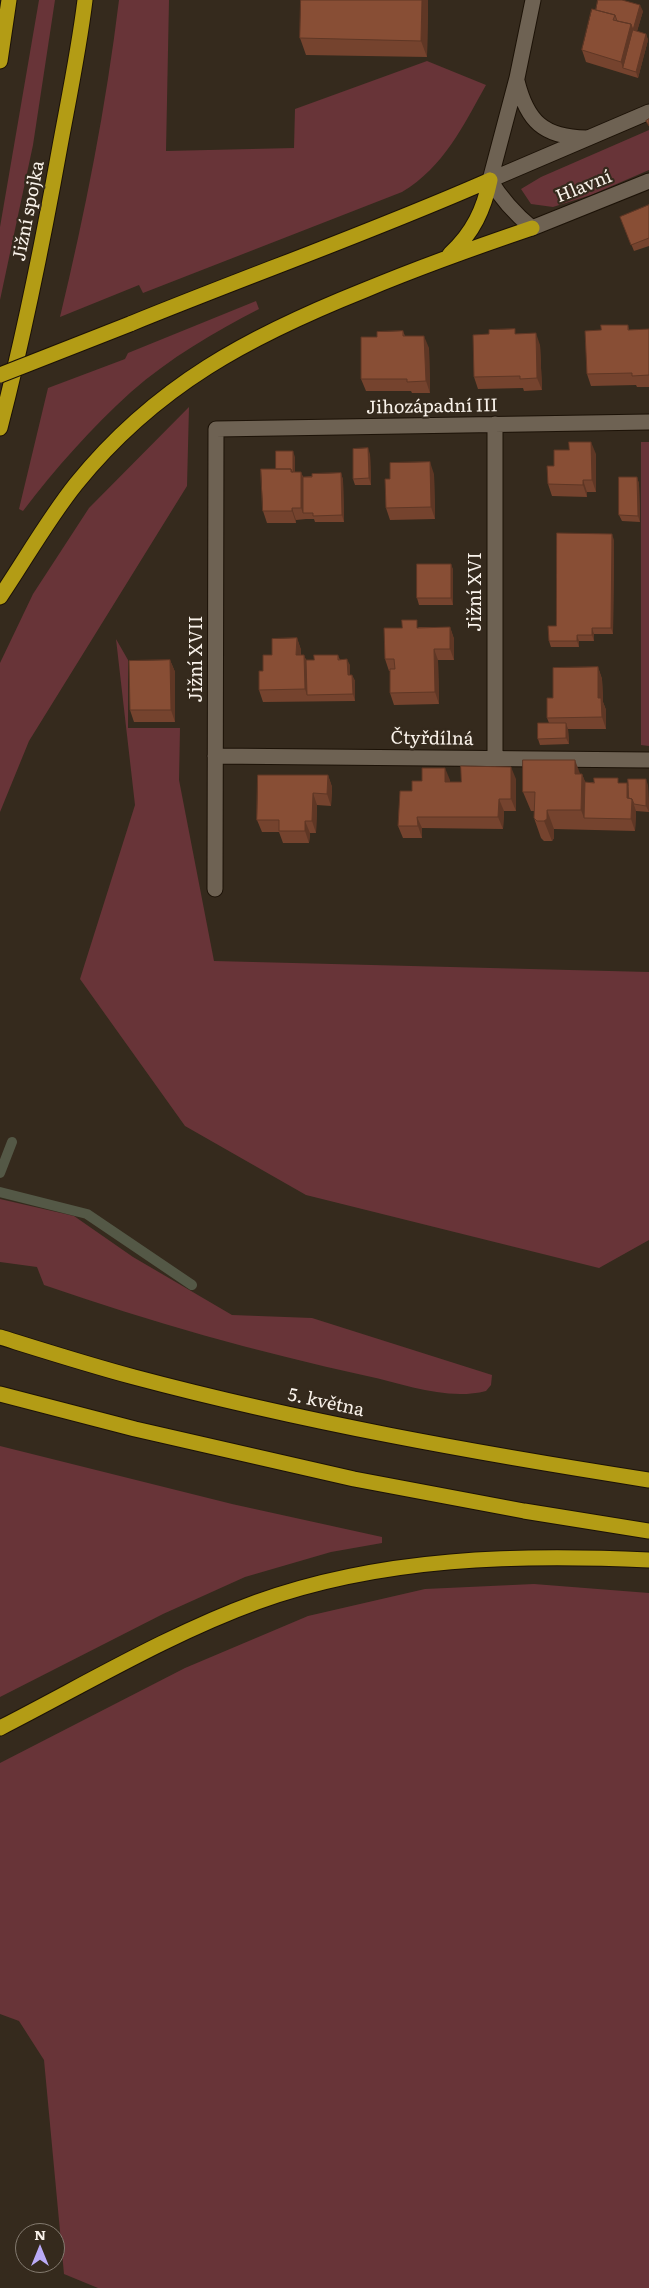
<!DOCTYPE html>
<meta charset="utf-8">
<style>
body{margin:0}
#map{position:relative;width:649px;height:2288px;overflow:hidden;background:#352a1d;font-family:Literata,serif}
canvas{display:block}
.north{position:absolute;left:15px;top:2223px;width:50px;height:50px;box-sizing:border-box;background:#352a1d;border:1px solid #837a6f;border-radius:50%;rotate:0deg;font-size:14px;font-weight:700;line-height:20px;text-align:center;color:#f9f2ea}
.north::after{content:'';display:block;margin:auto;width:18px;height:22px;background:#baaaf6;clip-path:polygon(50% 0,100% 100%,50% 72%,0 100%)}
</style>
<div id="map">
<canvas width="649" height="2288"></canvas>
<div class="north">N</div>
</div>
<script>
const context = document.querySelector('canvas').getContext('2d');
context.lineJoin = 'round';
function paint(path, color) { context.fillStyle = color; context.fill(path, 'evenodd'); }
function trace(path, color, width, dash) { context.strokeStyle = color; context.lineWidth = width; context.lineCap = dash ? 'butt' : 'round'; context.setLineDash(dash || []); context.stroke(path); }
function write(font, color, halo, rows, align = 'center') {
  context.font = font + ' Literata,serif'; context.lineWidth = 4.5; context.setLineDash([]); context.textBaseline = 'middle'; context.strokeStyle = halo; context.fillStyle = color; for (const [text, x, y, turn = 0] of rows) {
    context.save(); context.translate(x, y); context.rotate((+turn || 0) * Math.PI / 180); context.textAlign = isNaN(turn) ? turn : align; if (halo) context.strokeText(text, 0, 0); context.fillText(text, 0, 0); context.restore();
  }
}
const green = new Path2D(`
 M39 0H55L33 145 0 300V227Z
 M119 0H169L166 151 294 148 295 109 427 61 486 85C463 126 444 167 402 192L143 293 139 285 60 317C85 213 106 107 119 0Z
 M649 130V170L591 195 553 207 531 204 521 189 541 177Z
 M256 301 259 309C214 332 170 358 131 392 92 427 55 469 23 511L19 509 48 388 125 359 128 353Z
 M189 407 187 486 29 741 0 812V663L33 594 89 508Z
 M641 442H649V746L641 745Z
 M116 639 128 660V728H180L179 780 214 961 649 972V1240L599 1268 306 1195 185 1126 80 979 135 805Z
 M0 1199 74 1216 133 1257 232 1315 312 1318 492 1375 491 1385 486 1391C447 1401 405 1384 367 1376 257 1352 151 1322 44 1285L37 1267 0 1262Z
 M0 1446 232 1504 382 1537V1543L331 1552 245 1577 163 1614 0 1697Z
 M534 1584 649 1593V2288H98L64 2274 44 2060 19 2021 0 2014V1763L185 1668 308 1616 425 1589Z`);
const stream = new Path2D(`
 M0 1173 12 1142
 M0 1192 87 1214 192 1285`);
const minor = new Path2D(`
 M517 81C527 121 543 137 586 138
 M490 180C502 200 514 213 532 228L649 181
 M490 180 517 78 533 0
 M490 180 649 112
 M495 424V759
 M215 756 649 760
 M215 889 216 429 649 422`);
const highway = new Path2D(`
 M0 61 9 0
 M450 254C473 233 484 209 490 180
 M130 324C250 275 372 232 490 180
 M0 428C24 335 43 241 60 146 69 97 79 49 85 0
 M0 597C25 560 48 519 76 484 156 385 250 336 365 290 420 267 476 247 532 228
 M0 1337C45 1351 89 1365 134 1377 303 1422 476 1453 649 1480
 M0 1394 135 1429 354 1479 524 1511 649 1531
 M0 1728C84 1685 169 1634 257 1602 382 1557 518 1554 649 1560`);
const highwayBridge = new Path2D(`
 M0 375 130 324`);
const wall = new Path2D(`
 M301 0H428L427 57 306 55 300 38Z
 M596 10 643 11 637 31 646 34 648 40 638 78 586 62 582 50Z
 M649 205V246L634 251 620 217Z
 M628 325 629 330 649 329V387H637L636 385 591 386 587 374 601 330Z
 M403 331 405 336 429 348 430 393H412L411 391H366L361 379 377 337Z
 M517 334 540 345 542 390 524 391 523 388 478 389 474 377Z
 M370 454 371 485H355L353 479Z
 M596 454V492H587V497L552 496 548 484 554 466Z
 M295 457V472H301L303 477 341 473 343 480 344 522H315L314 519H306L296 520V523H267L263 511 276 469Z
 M434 474 435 519 390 520 386 508Z
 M637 477 639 484 640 522 622 521 619 515Z
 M614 540 613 634H594V641H579V647H551L549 641 556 626Z
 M451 564 453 570V605H419L417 598Z
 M419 627H450L454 639V660H438L439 704 394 705 390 693V671H389L385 659Z
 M297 638 301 650V655H304L306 660H314L338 655 340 660 350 665V675H352L355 681V701L263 702 259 690 263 671 272 655Z
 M170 660 175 672V722H134L130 710Z
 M598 667 602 679 603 702 606 710V729H568L569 744 540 745 538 739 549 723 547 718 553 698Z
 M580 774H582L585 782 619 783 628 786 648 785 649 812 636 811 635 831 554 829V838L552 841H544L541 838 534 818V811H531L523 792Z
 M328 775 332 787 331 806 317 805 316 833H310L309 843H283L279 832H262L257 820Z
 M516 779V811H504L503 829 422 828V838H403L398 826 412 791 422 781 450 780V782H461Z`);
const shadedWall = new Path2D(`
 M422 0H428L427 57 421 41Z
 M640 5 643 11 626 69 623 68 621 62 631 24Z
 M646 34 648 40 638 78 636 72Z
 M536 333 540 345 542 390 537 378Z
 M424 336 429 348 430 393 426 381Z
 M591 442 596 454V492L592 480Z
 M368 448 370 454 371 485 369 478Z
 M293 451 295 457V481L291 472Z
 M430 462 434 474 435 519 431 507Z
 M301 472 305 484 303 513 301 508Z
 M341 473 343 480 344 522 342 515Z
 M637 477 639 484 640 522 638 516Z
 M583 480 587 492V497L583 485Z
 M292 508 296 520V523L292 511Z
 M612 534 614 540 613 634 611 628Z
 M451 564 453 570V605L451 598Z
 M450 627 454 639V660L450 649Z
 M592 628 594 634V641L592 635Z
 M577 635 579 641V647L577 641Z
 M297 638 301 650 300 666 296 655Z
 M434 649 438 660 439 704 435 692Z
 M304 655 308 666 307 695 305 689Z
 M347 659 350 665V681L348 675Z
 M170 660 175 672V722L171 710Z
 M598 667 602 679 603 702 606 710V729L602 717 598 698Z
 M352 675 355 681V701L353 694Z
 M566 723 568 729 569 744 566 738Z
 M575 760 582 779 575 774Z
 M511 767 516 779V811L511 799Z
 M445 768 450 780V794L445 782Z
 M582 774 590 794 584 818 581 810Z
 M328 775 332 787 331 806 327 794Z
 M646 779 648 785 649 812 646 806Z
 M627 783 632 795 631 804 627 798Z
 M313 793 317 805 316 833 312 821Z
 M499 799 504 811 503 829 498 817Z
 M632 799 636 811 635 831 631 819Z
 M547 810 554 829V838L552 841 544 821Z
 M417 817 422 828V838L418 826Z
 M305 821 310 833 309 843 305 831Z`);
const building = new Path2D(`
 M301 0H422L421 41 300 38Z
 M598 0H622L640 5 633 30 631 24 617 21 615 15 596 10Z
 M592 9 615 15 613 20 631 24 621 62 582 50Z
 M633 30 646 34 636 72 623 68Z
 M649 119V126L646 121Z
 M649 205V238L631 245 620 217Z
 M601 325H628V330L649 329V375L632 376V373L587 374 585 331 601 330Z
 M515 329V334L536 333 537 378 520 379V376L474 377 473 335 489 334V330Z
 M403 331V336H424L426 381 407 382V379H361V337H377V332Z
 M569 442H591L592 480H583V485L548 484 547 466H554V450H569Z
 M368 448 369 478 353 479V449Z
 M276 451H293V472H292L291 469H276Z
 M430 462 431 507 386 508 385 479H390V463Z
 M261 469H291V472H301V508H292V511H263Z
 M341 473 342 515 313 516V513H303V477H312V474Z
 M619 477H637L638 516 619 515Z
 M557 533 612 534 611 628H592V635H577V641H549L548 626H556Z
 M417 564H451V598H417Z
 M402 620H417V628L450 627V649H434L435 692 390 693V669H395L394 659H385L384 628H402Z
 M297 638 296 655H304L305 689 259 690V671H263V655H272V639Z
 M314 655H338V660L347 659 348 675H352L353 694 307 695 306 660H314Z
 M170 660 171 710H130L129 661Z
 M598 667V698H601L602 717 547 718V698H553V668Z
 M538 723H566V738L538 739Z
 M523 760H575V774H582L581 810H547V819L544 821H537L534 818 535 792H523Z
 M461 766 511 767V799H499L498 817H417L418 826H398L400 791H412V781H422V768H445V782H461Z
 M258 775H328L327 794 313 793 312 821H305V831H279V820H257Z
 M594 778H618V783H627V798L632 799 631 819 584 818 585 782 594 783Z
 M628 779H646V806L634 804 632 799 629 798Z`);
const streetNames = [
 ["Hlavní",584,187,-22],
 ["Jižní spojka",29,211,-79],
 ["Jihozápadní III",432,407,-1],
 ["Jižní XVI",476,592,-90],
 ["Jižní XVII",197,659,-90],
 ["Čtyřdílná",432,739,1],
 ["5. května",326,1403,12]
];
paint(green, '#683438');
trace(stream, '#545846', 10);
trace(minor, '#1c1207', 17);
trace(highway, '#1c1207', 17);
trace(minor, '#6e6253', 15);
trace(highway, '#b39c15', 15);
trace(highwayBridge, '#1c1207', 17, []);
trace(highwayBridge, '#b39c15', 15);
paint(wall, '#75432e');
paint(shadedWall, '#5f3725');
paint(building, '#884e35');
trace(building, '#5f3725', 1);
write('18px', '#f9f2ea', '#352a1d', streetNames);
</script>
